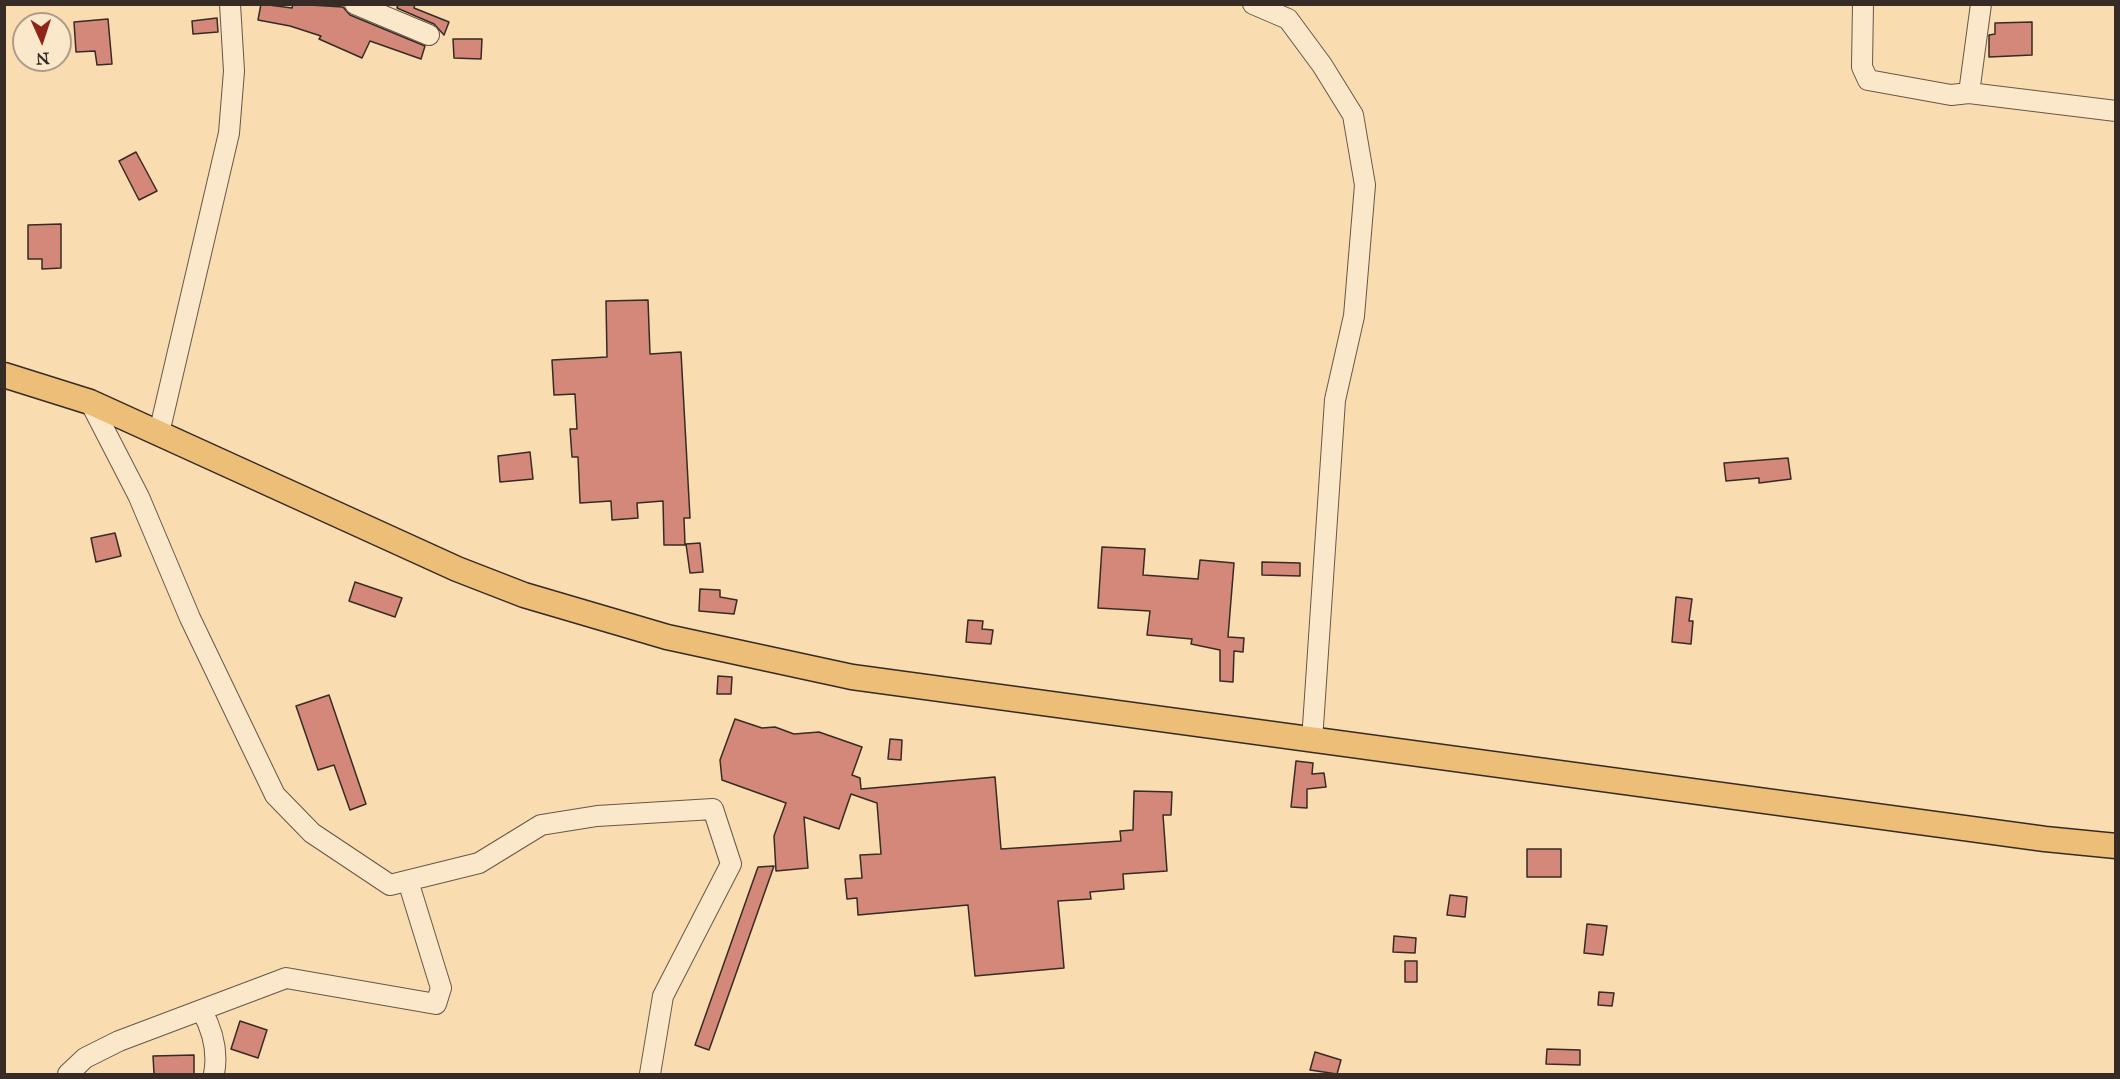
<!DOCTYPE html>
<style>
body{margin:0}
#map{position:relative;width:2120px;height:1079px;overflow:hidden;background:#f9dcaf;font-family:"IM FELL Great Primer",serif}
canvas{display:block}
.frame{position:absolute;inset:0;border:6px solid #362b25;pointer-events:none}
.north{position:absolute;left:12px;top:12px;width:60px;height:60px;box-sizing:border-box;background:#fbe8cb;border:2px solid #ac9c89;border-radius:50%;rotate:177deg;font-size:16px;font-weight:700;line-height:24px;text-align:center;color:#362b25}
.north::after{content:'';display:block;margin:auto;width:21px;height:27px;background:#8f2418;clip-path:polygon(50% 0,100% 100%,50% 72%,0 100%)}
</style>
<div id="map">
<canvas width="2120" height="1079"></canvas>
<div class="frame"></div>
<div class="north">N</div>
</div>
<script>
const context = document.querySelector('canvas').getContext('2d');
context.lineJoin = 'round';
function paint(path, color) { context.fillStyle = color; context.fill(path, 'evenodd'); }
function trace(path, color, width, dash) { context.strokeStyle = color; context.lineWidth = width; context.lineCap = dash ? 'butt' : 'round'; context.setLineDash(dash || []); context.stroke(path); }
const building = new Path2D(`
 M261 4 292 8 293 4 343 7 350 15 425 46 421 59 370 41 362 58 319 39 321 36 290 26 258 20Z
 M398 4H415L414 8 449 22 444 35 434 24 397 8Z
 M217 18 218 32 193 34 192 21Z
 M108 19 112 64 97 65 95 51 76 52 74 22Z
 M2032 22V55L1989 57V35L1995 34V23Z
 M453 39H482L481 59 454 58Z
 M136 152 157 191 139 200 119 161Z
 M61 224V268L42 269V259H28V225Z
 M648 300 650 354 681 352 690 518H684L685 545H664L663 501 637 503 638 518 612 520 611 501 580 503 578 457H572L570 429H577L575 394 554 395 552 360 607 357 606 301Z
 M530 452 533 479 500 482 498 456Z
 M1788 458 1791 479 1759 483V478L1726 481 1724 463Z
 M115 533 121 556 96 562 91 538Z
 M700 543 703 572 690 573 686 544Z
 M1102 547 1145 549 1143 575 1198 579 1200 560 1234 563 1228 637 1244 638 1243 652 1234 651 1233 682 1220 681V650L1191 644 1192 639 1147 635 1150 611 1098 608Z
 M1262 562 1300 563V576L1262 575Z
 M355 582 402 598 395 617 349 601Z
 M700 589 720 590V597L737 600 734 614 699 611Z
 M1676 597 1692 599 1689 621H1693L1691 644 1672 642Z
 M968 620 983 621 982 629 993 630 991 644 966 642Z
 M718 676 732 677 731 694H717Z
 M329 695 366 804 350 810 334 765 318 770 296 706Z
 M735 719 762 728 775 727 794 734 819 732 862 747 852 775 860 778 861 789 995 777 1001 849 1121 841 1120 831 1133 830 1134 791 1172 792 1171 815H1163L1167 871 1123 874 1124 889 1090 892 1091 899 1058 901 1064 968 975 976 968 905 858 915 857 898 847 899 845 879 862 878 860 855 881 854 877 803 851 794 839 829 804 817 808 868 776 871 774 836 786 803 722 780 720 760Z
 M890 739 902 740 901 760 888 759Z
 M1296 761 1313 763 1312 774 1324 773 1326 787 1307 789V808L1291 807Z
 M1527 849H1561V877H1527Z
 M774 866 709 1050 695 1045 758 867Z
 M1450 895 1467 897 1465 917 1447 915Z
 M1587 924 1607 926 1603 955 1584 953Z
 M1394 936 1416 938 1415 953 1393 952Z
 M1405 961H1417V982H1405Z
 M1599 992 1614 993 1612 1006 1598 1005Z
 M240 1021 267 1030 258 1058 231 1049Z
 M1547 1049 1580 1050V1065L1546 1064Z
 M1315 1052 1341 1060 1337 1074 1310 1070Z
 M194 1055V1074H154L153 1056Z`);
const minor = new Path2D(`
 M355 4 429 35
 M1253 4 1288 19 1322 65 1353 115 1365 185 1354 316 1335 400 1312 741
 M1863 4 1862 67 1868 80 1951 95 1969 93 2116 111
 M1969 93 1981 4
 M90 402 139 497 190 618 275 795 312 833 390 885 479 863 541 825 597 816 713 809 731 864 663 996 650 1074
 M159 433 229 133 234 71 230 4
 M202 1011C213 1031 218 1053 214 1074
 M68 1074 85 1058 119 1041 286 978 436 1004 441 988 408 881`);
const major = new Path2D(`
 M4 375 90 402 457 569 524 595 667 637 852 677 2045 839 2116 846`);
paint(building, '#d4887a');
trace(building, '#362b25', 1.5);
trace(minor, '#675748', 22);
trace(major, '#362b25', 27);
trace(minor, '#fbe8cb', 20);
trace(major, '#ecbe78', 24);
</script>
